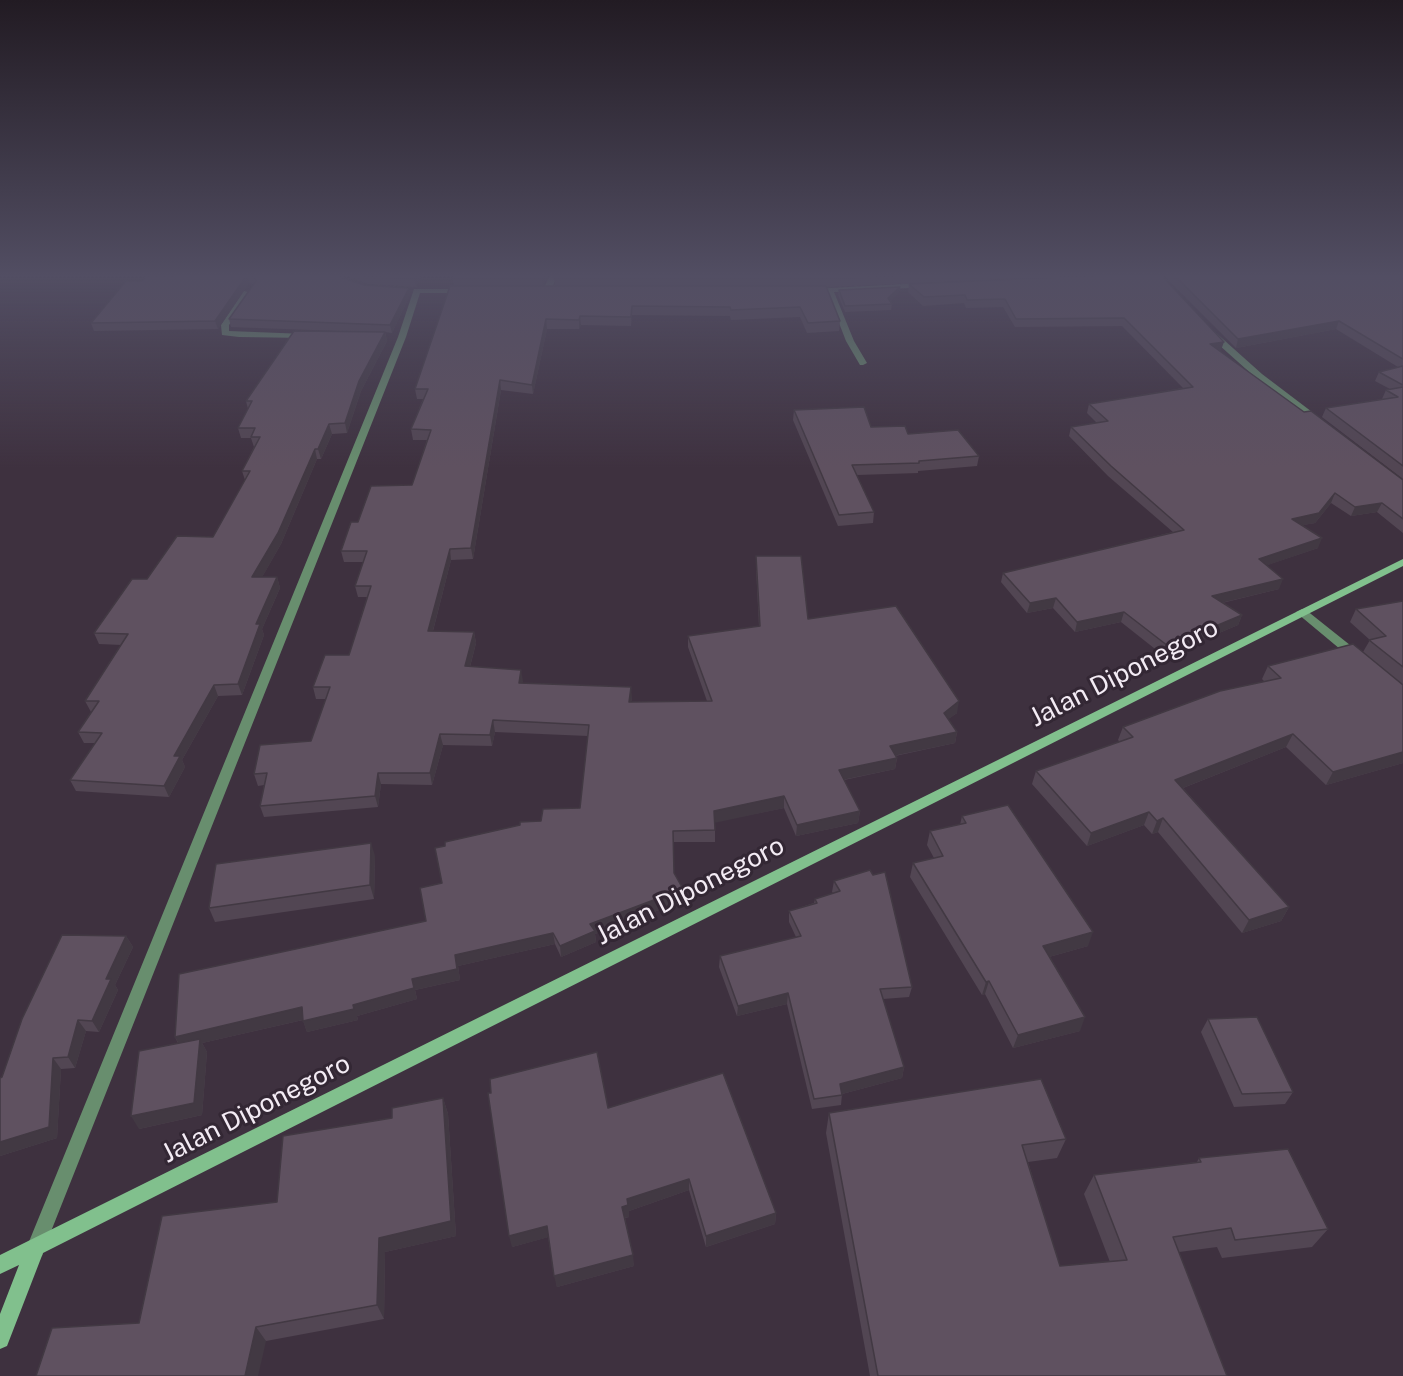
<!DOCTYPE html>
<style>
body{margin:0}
canvas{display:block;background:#3e313f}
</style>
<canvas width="1403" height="1376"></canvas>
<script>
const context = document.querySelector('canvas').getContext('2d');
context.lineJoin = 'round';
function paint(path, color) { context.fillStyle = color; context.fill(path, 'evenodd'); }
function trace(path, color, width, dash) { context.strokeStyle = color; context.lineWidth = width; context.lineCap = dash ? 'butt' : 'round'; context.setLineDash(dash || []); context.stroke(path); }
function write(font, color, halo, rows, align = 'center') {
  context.font = font + ' "Public Sans",sans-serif'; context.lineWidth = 6; context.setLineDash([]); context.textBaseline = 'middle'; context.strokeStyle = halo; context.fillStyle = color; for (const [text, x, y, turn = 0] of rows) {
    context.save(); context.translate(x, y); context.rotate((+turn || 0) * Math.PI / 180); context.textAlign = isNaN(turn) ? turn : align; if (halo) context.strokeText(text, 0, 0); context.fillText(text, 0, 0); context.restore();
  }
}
const minor = new Path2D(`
 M550 275H558L549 294H543L542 292Z
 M923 283H926V287L834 292 854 341 867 363 863 365H860L846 341 827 292 812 293 808 291 812 289Z
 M414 289H464L468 291 464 293H420L406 337 44 1249 42 1256 35 1258 28 1256 26 1249 398 337Z
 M244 291 251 293 229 325V331L305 334H308V338L239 337 222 335 221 325Z
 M1209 332H1215L1262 374 1320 418V422H1314L1256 378 1209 336Z
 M1302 609 1306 610 1360 653 1362 656 1360 659H1352L1298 614 1296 612Z`);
const secondary = new Path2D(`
 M1403 559V566L43 1253 7 1346 0 1349V1314L19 1265 0 1274V1255Z`);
const wall = new Path2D(`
 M339 275 340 277 364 285 409 288 410 295 392 333 385 332 387 341 361 391 347 433 332 434 321 459H317L281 544 262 577H277L280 588 262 629 264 635 242 695 218 696 182 760 185 767 169 797 76 791 70 780 95 743H84L78 732 91 712 85 701 122 645 99 644 94 633 147 579 213 537 245 480 242 471 254 447 251 438H241L238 428 248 409 246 401 366 332 231 327 229 319 254 284 249 283 218 329 94 331 91 323 147 276Z
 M349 275H422L416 287 367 284 350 277Z
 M549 275 543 286H555L554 279 555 275H1103L826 287 840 321 839 331 807 333 800 317 731 320 730 316 632 315 631 326 581 325 579 329H547L533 394 501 390 473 559 451 560 433 631 474 632 476 643 470 667 523 681 522 683 632 698 631 702 707 701 688 647V636L759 626 756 567V556L808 619 957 713 948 719 957 732 955 743 895 756 897 758 895 769 844 780 860 811 858 823 796 836 784 808 715 822V842H673L674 873 683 901 595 934 596 942 561 957 555 944 458 966 460 980 415 990 417 999 357 1016 358 1020 307 1032 303 1020 202 1043 207 1052 202 1115 139 1129 178 1043 175 1037 426 921 442 883 541 821 580 808 588 736 495 732 492 746 443 745 432 785 381 784 378 807 264 817 260 806 264 785 258 786 254 774 311 741 326 699H316L313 687 349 655 367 597H358L355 586 363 562H344L341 551 358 522 412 485 427 440H413L411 429 423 399H417L415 389 454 286 453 279Z
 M1112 275 1221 350 1219 351 1304 412 1403 480V533L1377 512 1351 516 1331 503 1315 523 1303 525 1318 548 1267 565 1279 589 1222 603 1242 615 1238 625 1164 656 1121 622 1075 632 1053 608 1027 613 1001 582 1003 573 1173 532 1108 476 1069 436 1071 427 1097 423 1087 413 1089 404 1183 388 1122 326 1015 327 1003 307 966 308 964 303 923 306 908 292 909 284Z
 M1163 275H1403V479L1322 417 1326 408 1383 399H1382L1386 390 1390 389 1375 381 1379 372 1398 367 1336 329 1236 348Z
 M900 287 899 292 890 301 892 304 891 310 845 312 838 295 839 290Z
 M794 410 908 434 979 456 977 466 918 471V473L857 475 874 512 873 523 838 526 793 420Z
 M1403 601V763L1326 785 1286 747 1183 788 1289 907 1281 921 1242 933 1158 832 1152 834 1144 825 1087 846 1032 784 1036 771 1120 742 1118 740 1123 727 1265 682 1262 679 1268 666 1363 652 1370 640 1350 622 1356 609Z
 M962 816 1088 946 1049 957 1080 1031 1013 1048 985 994 982 995 910 877 913 863 934 858 927 845 930 831 960 825Z
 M375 856 374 899 215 922 209 908Z
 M834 881 912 987 909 997 883 999 904 1067 902 1078 842 1094 841 1105 812 1109 787 1004 737 1016 719 967 720 956 796 937 789 922V911L814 903 815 899 833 893 832 892Z
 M126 936 133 947 115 985 118 990 99 1032 86 1031 75 1068 61 1069 57 1138 0 1156V1078L2 1077Z
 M1208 1019 1293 1092 1285 1104 1234 1107 1201 1032Z
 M443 1098 448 1114 456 1236 385 1252 384 1319 266 1341 139 1323 277 1202 392 1118Z
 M608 1108 776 1213 775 1224 706 1247 689 1190 629 1211V1217L625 1218 634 1266 557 1287 548 1237 512 1247Z
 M829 1113 1066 1139 1057 1158 1028 1162 1060 1266 1110 1262 1084 1194 1094 1175 1197 1162 1199 1158 1328 1229 1312 1247 1222 1258 1217 1247 1179 1252 1227 1376H870L826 1133Z`);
const shadedWall = new Path2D(`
 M247 275 249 283 218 329 215 321Z
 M417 275H422L416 287 414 279Z
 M544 275H549L543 287 542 279Z
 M900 287 899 292 888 303V298Z
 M409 288 410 295 392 333 390 325Z
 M632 306V315L631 326V317Z
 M580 316 581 325 579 329V320Z
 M546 319 547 329 533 394 532 385Z
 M1339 321 1336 329 1236 348 1238 339Z
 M385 332 387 341 361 391 347 433 345 423 359 381Z
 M1224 342 1221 350 1207 353 1210 344Z
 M500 380 501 390 473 559 471 548Z
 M329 424 332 434 321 459 318 449Z
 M315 449 317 459 281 544 256 588 252 577Z
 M1335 493 1331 503 1315 523 1288 528 1292 519Z
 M1382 503 1377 512 1351 516 1355 507Z
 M1322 538 1318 548 1256 569 1259 559Z
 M450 549 451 560 430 642 428 631Z
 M277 577 280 588 262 629 264 635 242 695 238 684 256 624Z
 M1283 579 1279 589 1208 606 1212 596Z
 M1056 598 1053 608 1027 613 1030 603Z
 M1124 612 1121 622 1075 632 1077 622Z
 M1242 615 1238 625 1164 656 1168 646Z
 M474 632 476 643 467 678 465 666Z
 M521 670 523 681 521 694 519 683Z
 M214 685 218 696 182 760 185 767 169 797 164 786 174 756Z
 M631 687 632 698 630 713 629 702Z
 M959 701 957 713 942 724 944 713Z
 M493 720 495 732 492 746 490 735Z
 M957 732 955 743 888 757 890 746Z
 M440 734 443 745 432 785 430 773Z
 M1293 734 1286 747 1170 793 1175 780Z
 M1403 752V763L1326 785 1333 772Z
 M897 758 895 769 837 781 839 770Z
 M378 773 381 784 378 807 375 796Z
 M784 796V808L714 823V811Z
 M860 811 858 823 796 836 797 825Z
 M1149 812 1144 825 1087 846 1091 833Z
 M1163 818 1158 832 1152 834 1157 821Z
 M371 843 375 856 374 899 370 885Z
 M683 889V901L595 934 596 942 561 957 560 946 590 924Z
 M1289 907 1281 921 1242 933 1249 920Z
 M1093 932 1088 946 1038 960 1043 946Z
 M553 933 555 944 458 966 460 980 415 990 417 999 357 1016 358 1020 307 1032 303 1021 353 1005 455 955Z
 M126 936 133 947 115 985 118 990 99 1032 92 1021 106 979Z
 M989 981 985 994 982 995 986 982Z
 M788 993 787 1004 737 1016 738 1006Z
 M302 1007 307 1019 202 1043 207 1052 202 1115 139 1129 131 1116 181 1048 175 1037Z
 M1085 1017 1080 1031 1013 1048 1018 1035Z
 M78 1020 86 1031 75 1068 68 1057Z
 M53 1058 61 1069 57 1138 0 1156V1142Z
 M904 1067 902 1078 838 1095 840 1084Z
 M443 1098 448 1114 456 1236 385 1252 384 1319 377 1305 379 1238Z
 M689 1179V1190L629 1211V1217L623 1218 622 1207 627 1199Z
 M776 1213 775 1224 706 1247V1236Z
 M547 1226 549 1237 512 1247 509 1236Z
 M633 1255 634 1266 557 1287 554 1276Z
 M256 1327 266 1341 258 1376H245Z`);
const building = new Path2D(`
 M176 275H339L340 277 364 285 409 288 390 325 229 319 256 281 255 278 247 275 215 321 91 323 126 281H142L147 276H175Z
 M363 275H417L414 279 366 276Z
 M454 275H544L542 279H453Z
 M555 275H912L831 279H554Z
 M1112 275H1161L1224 342 1210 344 1304 412 1311 411 1403 480V519L1382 503 1355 507 1335 493 1319 513 1292 519 1322 538 1259 559 1283 579 1212 596 1242 615 1168 646 1124 612 1077 622 1056 598 1030 603 1003 573 1184 530 1111 466 1071 427 1108 421 1089 404 1193 387 1124 318 1016 319 1005 299 967 300 965 295 924 297 909 284Z
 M1174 275H1403V359L1339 321 1238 339Z
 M450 286H826L840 321 808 323 800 307 731 310 730 307 632 306 631 317 580 316 579 320 546 319 532 385 500 380 471 548 450 549 428 631 474 632 465 666 521 670 519 683 631 687 629 702 712 701 688 636 760 626 756 556H801L808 619 896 606 959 701 944 713 957 732 890 746 897 758 839 770 860 811 797 825 784 796 714 811 715 830 673 831 674 873 683 889 590 924 595 931 560 946 553 933 455 955 457 969 412 979 414 988 353 1005 354 1009 303 1021 302 1007 175 1037 179 974 426 921 420 888 442 883 435 848 445 846V842L520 825V822L541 821 543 809 580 808 589 725 493 720 490 735 440 734 430 773H378L375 796 260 806 267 773 254 774 260 745 311 741 330 687H313L325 655H349L371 586H355L367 551H341L351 522H358L371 486 412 485 431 430 411 429 428 389H415Z
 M900 287 888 298 892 304 845 306 839 290Z
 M294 331 385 332 359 381 345 423 329 424 318 449H315L278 533 252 577H277L256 624H260L238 684 214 685 174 756H180L164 786 70 780 102 733 78 732 99 701H85L128 634 94 633 132 579H147L177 536 213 537 250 471H242L260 437H251L255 428H238L252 401H246Z
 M1403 366V385L1379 372Z
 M1403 387V466L1326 408 1398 397 1386 390Z
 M864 407 871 427 905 426 908 434 958 430 979 456 919 461V463L852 465 874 512 839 515 794 410Z
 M1403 601V667L1369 640 1386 636 1356 609Z
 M1353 644 1403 685V752L1333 772 1293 734 1175 780 1289 907 1249 920 1163 818 1157 821 1149 812 1091 833 1036 771 1133 737 1123 727 1220 691 1281 678 1268 666Z
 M1008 805 1093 932 1043 946 1085 1017 1018 1035 989 981 986 982 913 863 943 856 930 831 966 823 962 816Z
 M371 843 370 885 209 908 216 864Z
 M870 870 873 875 885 872 912 987 880 989 904 1067 840 1084 842 1095 814 1099 788 993 738 1006 720 956 801 936 789 911 817 903 815 899 840 891 834 881Z
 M62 935 126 936 106 979H111L92 1021 78 1020 68 1057 53 1058 49 1127 0 1142V1078L2 1077 22 1019Z
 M1257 1017 1293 1092 1242 1094 1208 1019Z
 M200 1039 194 1103 131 1116 139 1051Z
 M597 1052 608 1108 723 1073 776 1213 706 1236 689 1179 627 1199 628 1205 622 1207 633 1255 554 1276 547 1226 509 1236 488 1093H491L490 1079Z
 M1041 1079 1066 1139 1022 1145 1060 1266 1127 1260 1094 1175 1201 1162 1199 1158 1288 1149 1328 1229 1235 1240 1231 1228 1173 1237 1227 1376H878L829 1113Z
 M443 1098 451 1221 379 1238 377 1305 256 1327 245 1376H36L52 1328 139 1323 162 1216 277 1202 283 1136 392 1118V1108Z`);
const nearStreetnames = [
 ["Jalan Diponegoro",1124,673,-27],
 ["Jalan Diponegoro",690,891,-27],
 ["Jalan Diponegoro",256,1109,-27]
];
paint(minor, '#688e6e');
paint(secondary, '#81c08d');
paint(wall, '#524653');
paint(shadedWall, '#423943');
paint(building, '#5f5160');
trace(building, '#423943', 1.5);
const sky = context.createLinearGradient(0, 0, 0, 468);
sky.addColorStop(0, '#221b23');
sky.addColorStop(0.59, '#524e63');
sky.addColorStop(1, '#524e6300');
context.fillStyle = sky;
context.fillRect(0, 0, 1403, 468);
write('26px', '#f3ebf4', '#332734', nearStreetnames);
</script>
